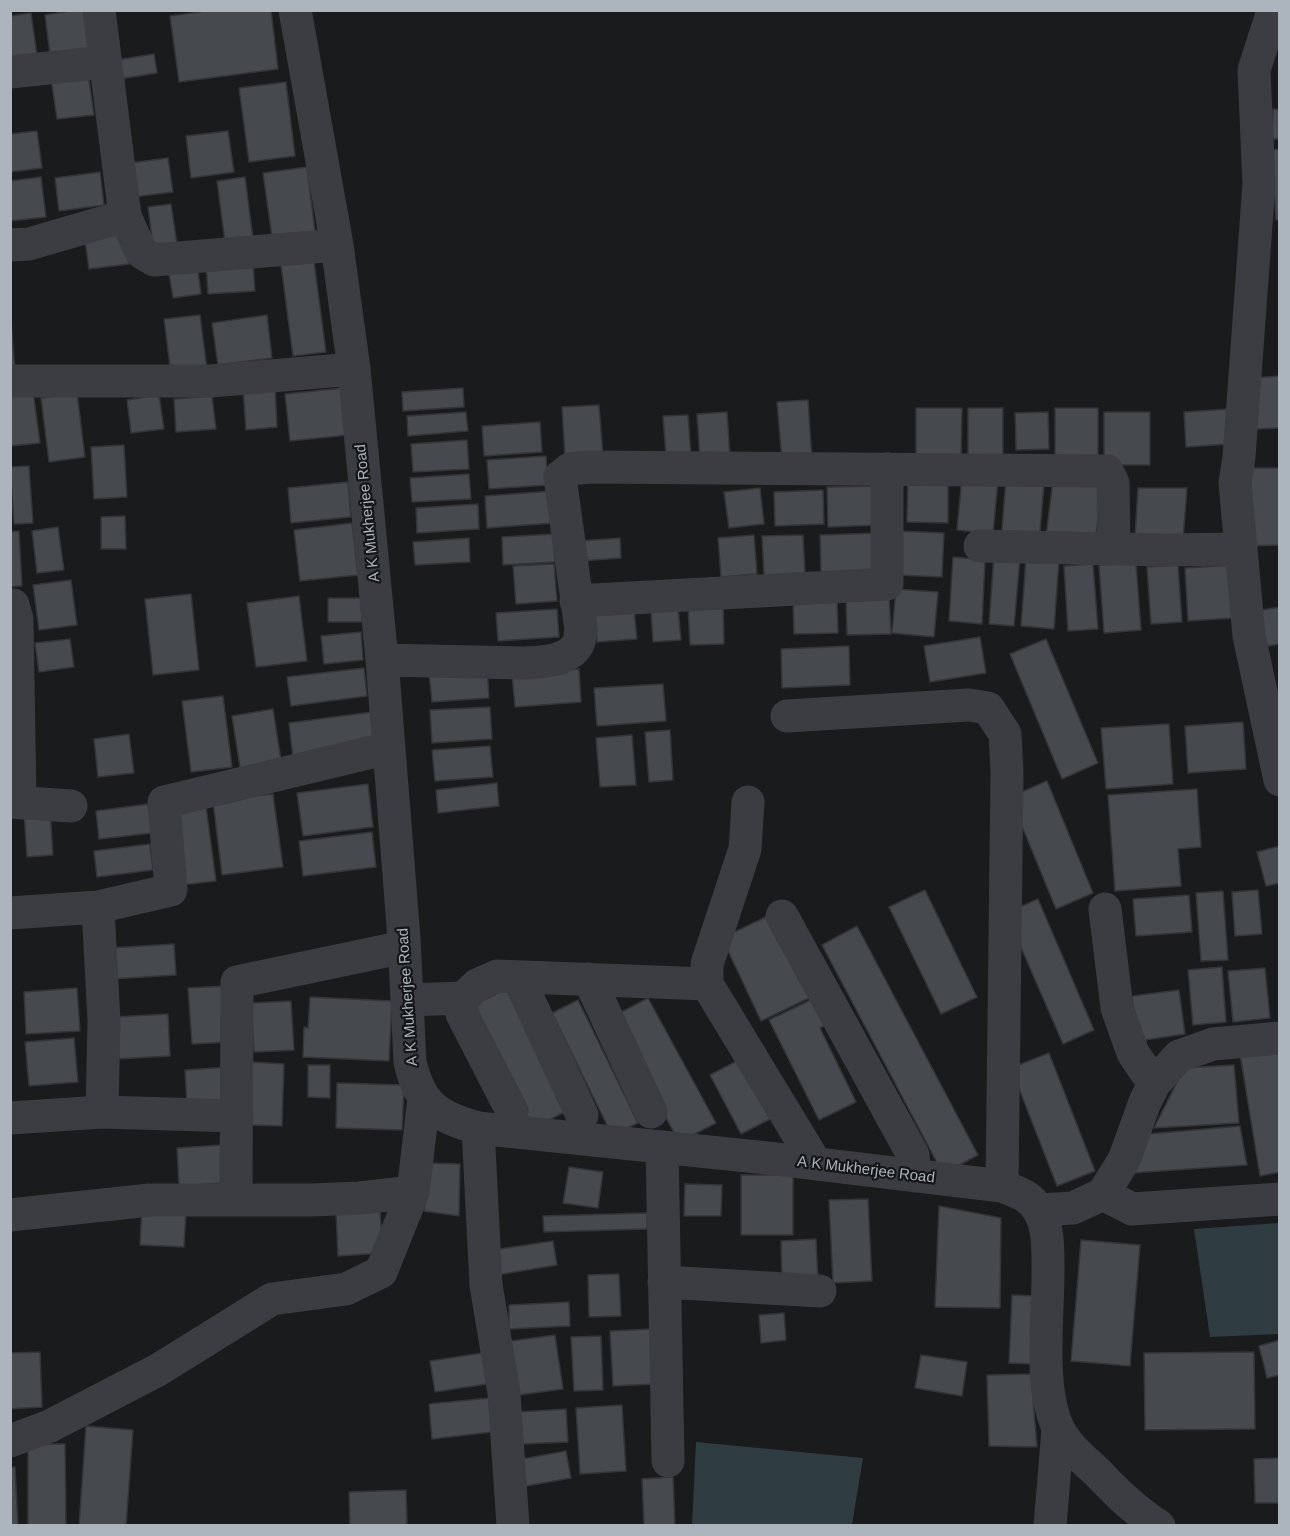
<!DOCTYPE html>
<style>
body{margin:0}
#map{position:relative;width:1290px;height:1536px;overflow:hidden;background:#1a1b1d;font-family:Arial,sans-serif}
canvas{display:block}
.frame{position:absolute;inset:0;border:12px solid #acb4bd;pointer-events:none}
</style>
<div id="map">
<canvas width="1290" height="1536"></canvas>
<div class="frame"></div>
</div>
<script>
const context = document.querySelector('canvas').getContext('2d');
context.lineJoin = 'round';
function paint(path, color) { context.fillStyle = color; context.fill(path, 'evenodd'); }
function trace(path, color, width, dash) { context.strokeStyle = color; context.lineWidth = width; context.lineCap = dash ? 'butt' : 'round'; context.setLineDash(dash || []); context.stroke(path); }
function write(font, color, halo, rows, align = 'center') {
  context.font = font + ' Arial,sans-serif'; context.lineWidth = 4.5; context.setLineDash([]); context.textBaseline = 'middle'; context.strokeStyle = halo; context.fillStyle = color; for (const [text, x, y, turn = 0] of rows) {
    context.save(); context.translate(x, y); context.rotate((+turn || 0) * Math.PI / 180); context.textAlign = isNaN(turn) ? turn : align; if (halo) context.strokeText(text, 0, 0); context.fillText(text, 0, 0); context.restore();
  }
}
const water = new Path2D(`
 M1279 1223V1334L1210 1337 1194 1229Z
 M696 1442 863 1458 852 1525H692Z`);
const building = new Path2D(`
 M76 10H87L93 56 51 62 45 15Z
 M213 10H271L278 69 179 82 170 16Z
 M31 13 38 62 10 66V16Z
 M154 54 157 73 113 80 110 61Z
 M88 73 94 115 57 119 51 78Z
 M286 82 295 156 249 162 239 88Z
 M1273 109 1280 110V139H1272Z
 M37 131 42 168 10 172V134Z
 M228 131 234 172 191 178 186 136Z
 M1280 149V220H1276L1272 150Z
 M168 158 173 192 134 197 130 163Z
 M307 167 315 232 272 237 263 173Z
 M100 172 104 205 59 211 55 178Z
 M41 177 46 217 10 221V181Z
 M245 177 254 246 226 250 217 181Z
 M171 204 177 244 153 247 148 207Z
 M124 228 129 264 89 269 84 233Z
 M313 254 326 352 293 356 280 258Z
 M253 262 255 291 208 294 206 265Z
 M197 263 201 294 173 298 168 267Z
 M10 308 15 371H10Z
 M200 315 207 369 171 374 164 319Z
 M267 315 272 358 218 365 212 323Z
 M1280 376V428L1256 429 1252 378Z
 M275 387 277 427 246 430 243 389Z
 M343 388 348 435 290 441 285 394Z
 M463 388 464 407 403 411 402 392Z
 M33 391 40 443 10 446V394Z
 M77 393 85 457 49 462 41 398Z
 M159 395 164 429 131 433 127 400Z
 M212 396 216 429 176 432 174 399Z
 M808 400 812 459 782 461 777 402Z
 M599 405 603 455 565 457 562 407Z
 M916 408H962L961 460 916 459Z
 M968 408H1003V461H968Z
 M1055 408H1098V460H1055Z
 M1229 409 1230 444 1186 447 1184 412Z
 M466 412 468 431 408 436 407 416Z
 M727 412 730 457 700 459 697 414Z
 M1048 412 1049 449 1016 450 1015 413Z
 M1104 412H1150V465H1104Z
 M688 415 691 455 666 457 663 416Z
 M540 422 542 452 484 456 482 426Z
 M467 440 469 469 413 472 411 444Z
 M124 445 127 497 94 499 91 447Z
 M546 456 548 485 489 489 487 460Z
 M29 466 33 523 14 524 10 467Z
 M1248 468H1280V545L1249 546Z
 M1054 473 1103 480 1095 542 1046 536Z
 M469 474 471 499 412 502 410 478Z
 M908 475 948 476V523L907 522Z
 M962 477 998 480 993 534 957 530Z
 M1006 480 1044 484 1039 544 1001 541Z
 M348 482 351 517 291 523 288 488Z
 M879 486 881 525 828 527 827 487Z
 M760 488 764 524 729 528 724 492Z
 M1138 488H1187L1183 540 1135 536Z
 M823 490 824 524 775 526 774 492Z
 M552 491 554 523 487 528 485 496Z
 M478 504 479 529 417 533 416 508Z
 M125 516 126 549H101V517Z
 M352 523 358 575 300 581 294 530Z
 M58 527 64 570 37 573 32 531Z
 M19 531 22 586 10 587V532Z
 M897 531 944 533 942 577 895 575Z
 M878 533 879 571 821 573 820 535Z
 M553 534 555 562 503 565 502 537Z
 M754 535 757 574 721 577 718 538Z
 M803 535 805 574 764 575 762 536Z
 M469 538 470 562 415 565 413 542Z
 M620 538 621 558 581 561 580 541Z
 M994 555 1020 557 1014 626 989 624Z
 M953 557 985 560 982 624 949 621Z
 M1026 558 1059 560 1054 629 1021 626Z
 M1136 563 1141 630 1104 633 1099 565Z
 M554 564 557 601 516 604 513 566Z
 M1093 564 1098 629 1068 631 1064 566Z
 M1178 565 1182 622 1151 624 1147 567Z
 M1230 565 1233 618 1188 621 1185 568Z
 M71 580 77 625 39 630 33 585Z
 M896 589 938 592 934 637 892 633Z
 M191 594 199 670 153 675 145 599Z
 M889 594 891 634 847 635 846 595Z
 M837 595 838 633 794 634 793 597Z
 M299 596 307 661 256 667 247 603Z
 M328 598H361L362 622H328Z
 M723 605 724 644 690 645 688 606Z
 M1280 607V644L1262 647 1256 611Z
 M678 608 681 640 653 642 651 611Z
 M557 609 559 637 498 641 496 613Z
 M634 609 637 639 597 642 595 612Z
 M361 632 363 660 324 664 321 636Z
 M980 637 986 673 930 682 924 646Z
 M70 639 74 667 39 672 35 643Z
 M1046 639 1098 763 1062 779 1010 654Z
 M849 646 850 685 782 688 781 649Z
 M364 668 367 696 291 706 287 677Z
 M487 668 489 698 432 702 429 672Z
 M579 669 581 702 515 707 512 674Z
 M663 684 666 721 597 726 594 688Z
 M223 696 232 767 191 772 182 701Z
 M490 707 492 739 432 743 430 710Z
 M273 709 282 767 241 774 232 716Z
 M372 712 376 748 293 758 289 723Z
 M1243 722 1246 769 1188 773 1185 726Z
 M1169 724 1173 784 1106 789 1101 728Z
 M670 730 673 780 649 782 645 732Z
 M129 734 134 773 98 777 94 739Z
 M632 735 636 785 600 787 596 738Z
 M490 746 493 777 435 781 432 750Z
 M1047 781 1093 893 1056 909 1010 797Z
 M497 783 499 806 438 813 436 790Z
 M368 784 373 827 303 836 297 793Z
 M1197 789 1201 847 1178 849 1181 886 1115 891 1108 795Z
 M273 794 283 867 222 875 213 801Z
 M205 799 216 881 182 885 171 803Z
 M148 804 152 833 99 839 96 811Z
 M50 810 53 855 27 857 24 812Z
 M372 832 376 867 303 876 299 841Z
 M150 844 153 870 97 877 94 851Z
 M1280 846V883L1266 886 1257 852Z
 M925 890 977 997 941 1014 889 907Z
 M1258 890 1262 934 1235 936 1232 892Z
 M1223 891 1228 960 1201 961 1196 893Z
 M1189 895 1192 932 1136 936 1133 899Z
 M1038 899 1094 1030 1063 1044 1006 913Z
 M770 915 809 998 761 1021 722 938Z
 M857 926 978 1155 943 1174 822 945Z
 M174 944 176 975 112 979 109 948Z
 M1222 967 1226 1022 1193 1025 1188 970Z
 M1265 968 1270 1018 1233 1022 1228 971Z
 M225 986 229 1042 192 1044 188 988Z
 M509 987 572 1108 534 1128 471 1007Z
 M77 988 80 1031 26 1034 24 992Z
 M1179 990 1185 1034 1138 1041 1132 996Z
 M821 995 834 1021 820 1028 856 1102 819 1120 769 1020Z
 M310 997 392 1001 389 1061 303 1057 304 1027 308 1028Z
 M648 998 716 1123 679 1142 612 1017Z
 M578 1000 638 1123 612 1135 552 1013Z
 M291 1001 294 1050 254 1052 251 1003Z
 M168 1014 170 1056 117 1059 114 1017Z
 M74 1038 78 1082 29 1086 25 1042Z
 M1280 1047V1172L1260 1176 1240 1054Z
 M1049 1053 1095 1171 1057 1186 1011 1068Z
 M739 1060 770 1119 741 1134 710 1075Z
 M252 1062 284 1064 282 1126 251 1125Z
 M308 1065H330V1098L308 1097Z
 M1234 1065 1239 1123 1154 1128 1184 1068Z
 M229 1067 232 1102 187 1106 185 1070Z
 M337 1083 404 1085 402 1130 336 1128Z
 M1240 1126 1247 1165 1132 1173 1148 1134Z
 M222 1145 224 1183 179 1186 177 1148Z
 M429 1163 460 1164 459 1216 424 1211Z
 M569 1167 603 1172 598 1208 563 1203Z
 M741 1175H793V1235H741Z
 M685 1184 722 1185 721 1216H684Z
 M868 1199 872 1281 833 1283 829 1200Z
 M939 1206 1001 1218 1000 1308 935 1307Z
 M142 1207 186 1210 184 1247 140 1245Z
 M380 1210 383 1253 338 1256 336 1213Z
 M647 1213V1229L544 1232 543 1216Z
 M816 1239 818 1282 782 1284 781 1241Z
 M1081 1240 1140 1245 1130 1366 1071 1361Z
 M553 1241 557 1265 497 1275 493 1250Z
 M619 1274 621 1316 589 1317 588 1275Z
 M1012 1295 1036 1296 1033 1364 1009 1363Z
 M569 1302 570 1326 509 1329V1305Z
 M784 1313 786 1340 761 1343 759 1315Z
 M653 1329 656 1384 613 1386 610 1331Z
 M555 1335 563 1389 519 1395 511 1341Z
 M601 1336 603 1390 574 1391 571 1337Z
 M1280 1340V1375L1267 1378 1259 1346Z
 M40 1352 42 1407 10 1409V1353Z
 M1254 1352 1255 1429 1145 1430 1144 1353Z
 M482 1353 487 1384 435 1392 430 1361Z
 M921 1355 967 1362 962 1396 915 1388Z
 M1031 1374 1037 1447 989 1446 987 1375Z
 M489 1398 492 1432 432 1439 429 1404Z
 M622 1405 626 1471 580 1474 576 1408Z
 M566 1409 568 1442 521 1444 519 1412Z
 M86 1426 133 1430 126 1526H79Z
 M28 1444H65L66 1526H28Z
 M566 1451 571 1478 526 1486 522 1459Z
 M1280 1458V1503H1255L1254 1459Z
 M10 1467H15L18 1526H10Z
 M673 1477 675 1526H644L642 1479Z
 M406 1490 407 1526H350L349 1492Z`);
const minor = new Path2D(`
 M99 10 125 216 141 252 154 260 337 245
 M295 10 337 245 354 369 382 660 404 938 410 1062C420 1105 437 1117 478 1128L767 1158 1002 1186C1017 1192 1031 1196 1039 1211 1048 1226 1048 1247 1048 1264 1049 1313 1038 1384 1058 1428 1066 1445 1083 1459 1097 1472 1116 1492 1135 1511 1159 1526
 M1275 10 1272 14 1254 70 1259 184 1239 457 1235 483 1249 636 1280 780
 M10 72 105 62
 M10 245 29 244 125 216
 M10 381H211L354 369
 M980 546 1165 550 1241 549
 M576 601 887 584V469
 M10 605H13L17 619 20 803
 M382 660 524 663C541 662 568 662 578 644 580 641 580 634 581 630L560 477 570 469 589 467 1107 471 1113 483 1114 549
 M787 716 969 705 988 708 1005 734 1007 772 1002 1186
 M10 802 71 806
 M748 802 745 849 707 964V984L816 1164
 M98 907 104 1021 102 1112
 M1105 909 1117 1008 1133 1053 1154 1084
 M10 913 98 907 171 890 164 802 389 748
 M782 916 913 1155 915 1176
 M518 977 582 1115
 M589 979 651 1112
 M407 1000 463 998
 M512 1111 462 1014 463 998 477 985 497 976 707 984
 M10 1118 102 1112 237 1116
 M478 1128 486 1285 504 1393 513 1526
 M662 1147 668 1461
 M1103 1194 1132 1209 1280 1199
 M236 1200 237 982 404 947
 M1039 1210 1073 1208 1103 1194 1124 1160 1145 1102 1154 1084 1179 1056 1213 1044 1280 1038
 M10 1215 150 1200H312L360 1198 413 1192
 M664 1282 820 1291
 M10 1441 50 1426 158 1370 272 1299 346 1289 381 1272 413 1192 424 1099
 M1050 1526 1058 1429`);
const streetNames = [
 ["A K Mukherjee Road",368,513,-96],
 ["A K Mukherjee Road",408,997,-94],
 ["A K Mukherjee Road",866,1170,7]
];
paint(water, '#2f3d42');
paint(building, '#46494d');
trace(building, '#343539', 1.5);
trace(minor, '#3b3d42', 33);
write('15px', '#acb4bd', '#151618', streetNames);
</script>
